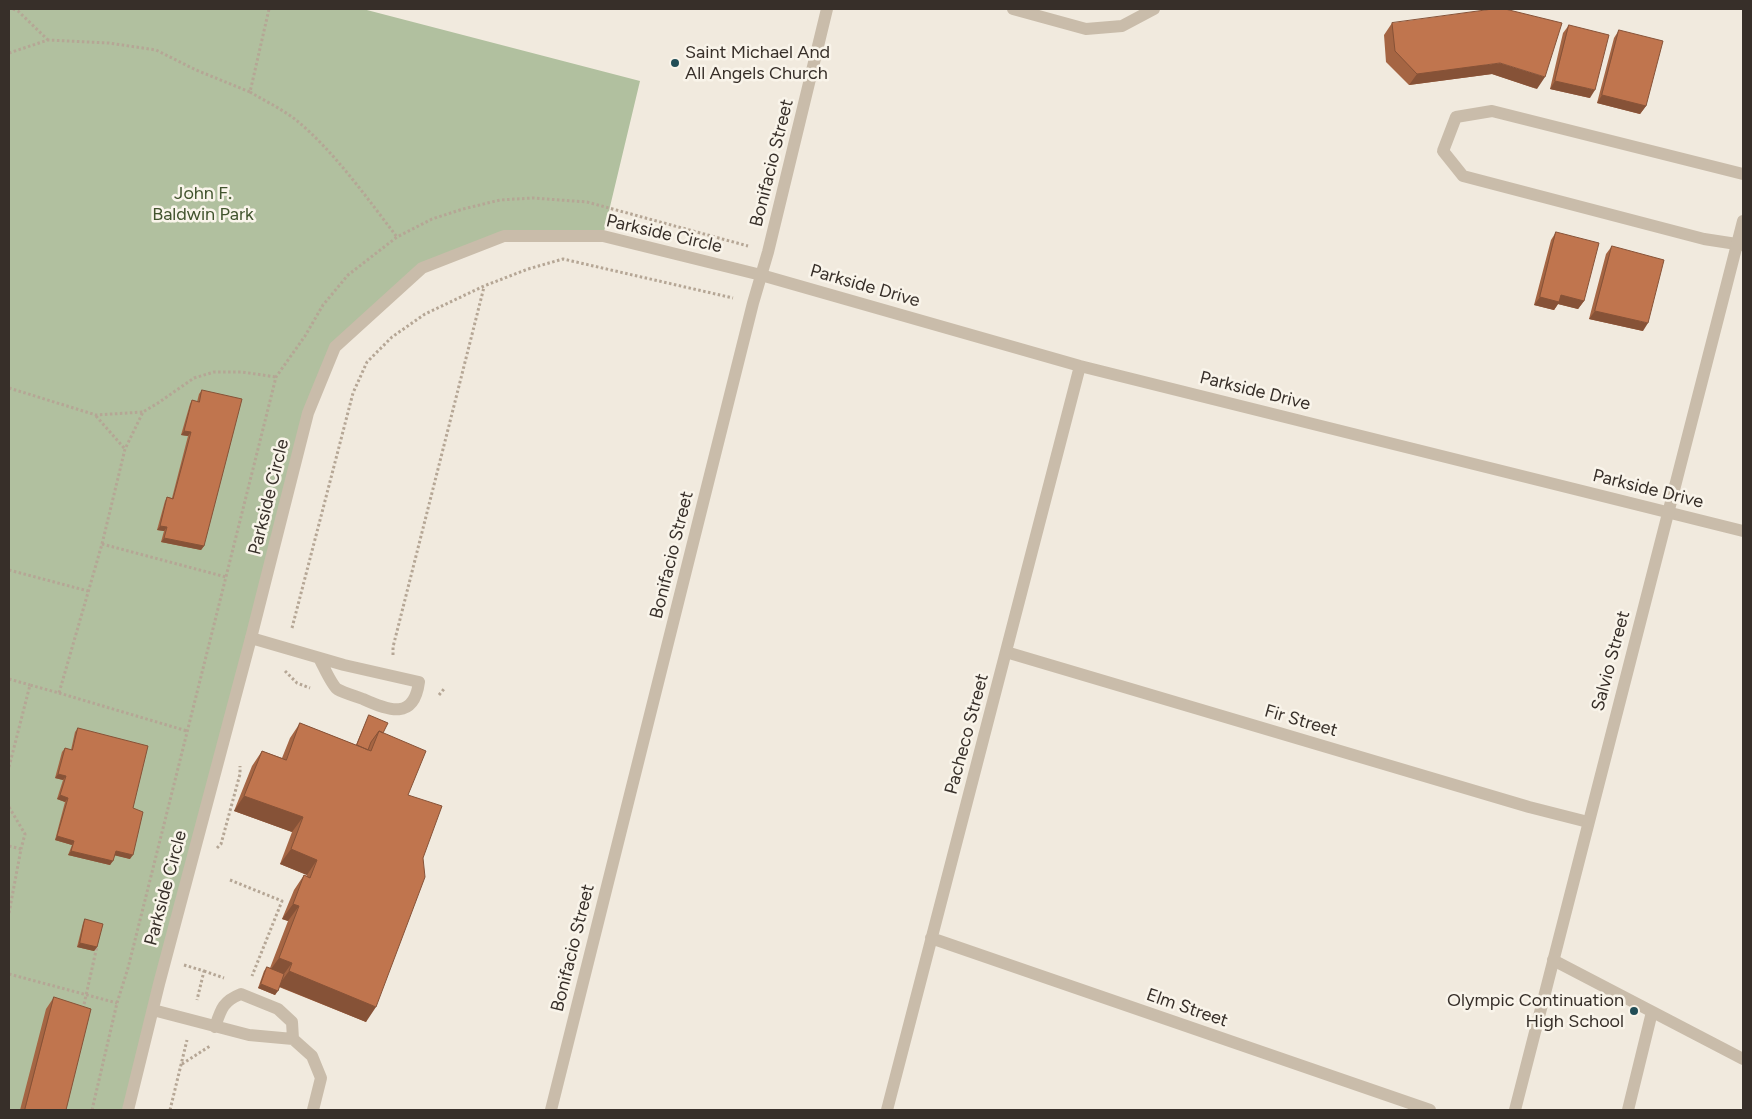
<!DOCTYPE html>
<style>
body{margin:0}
#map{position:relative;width:1752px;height:1119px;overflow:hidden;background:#f1eade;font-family:Figtree,sans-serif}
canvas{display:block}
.frame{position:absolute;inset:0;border:10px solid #372f29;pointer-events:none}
</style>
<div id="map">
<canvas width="1752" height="1119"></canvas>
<div class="frame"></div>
</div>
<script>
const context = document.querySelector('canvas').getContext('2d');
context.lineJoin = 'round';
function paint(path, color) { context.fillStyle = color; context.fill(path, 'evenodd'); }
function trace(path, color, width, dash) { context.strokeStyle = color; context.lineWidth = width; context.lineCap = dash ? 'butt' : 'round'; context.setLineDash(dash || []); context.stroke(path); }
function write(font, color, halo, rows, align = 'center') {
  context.font = font + ' Figtree,sans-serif'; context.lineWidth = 5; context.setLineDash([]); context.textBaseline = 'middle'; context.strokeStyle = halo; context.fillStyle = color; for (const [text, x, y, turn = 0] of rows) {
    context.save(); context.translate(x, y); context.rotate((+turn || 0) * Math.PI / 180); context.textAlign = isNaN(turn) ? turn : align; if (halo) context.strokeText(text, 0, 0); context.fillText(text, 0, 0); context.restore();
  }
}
const green = new Path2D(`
 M9 9H363L640 81 603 236H504L422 268 335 347 308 413 128 1110H9Z`);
const path = new Path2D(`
 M13 9 18 11 48 40
 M9 53 48 40 109 43 156 50 196 70 250 92 269 9
 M250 92C265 101 282 109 296 120 333 150 367 198 397 237
 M9 388 96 415 143 412
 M96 416 125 449
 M102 544 226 577
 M9 570 88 591
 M292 628 353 393 367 362 392 337 425 314 484 286 528 269 563 259 733 298
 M393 655V647L484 287
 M285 671 297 683 310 688
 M9 679 30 685
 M59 693 187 731
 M439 695 444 689
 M9 767 30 685 59 693 102 544 125 449 143 412 158 403 194 378 214 372H242L276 377
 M9 807 25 834 21 849
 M9 846 21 849 9 913
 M217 848 221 844 240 774V766
 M230 880 282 901 252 976
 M184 965 204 971 197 1000
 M204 971 224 978
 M9 974 117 1003
 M83 1009 97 946
 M182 1064 210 1046
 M92 1110 117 1003 128 968 276 377 305 336 323 305 348 275 397 237 432 219 463 209 500 200 533 198 587 202 748 246
 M170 1110 187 1040`);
const service = new Path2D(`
 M1743 174 1492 111 1456 117 1443 151 1463 176 1704 239 1743 245
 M251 638 344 665 419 682C414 720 389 711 363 699 355 696 344 693 337 689 331 684 323 665 319 658
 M1553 960 1743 1059
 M153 1010 249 1035 293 1039 312 1056 321 1078 313 1110
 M215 1027C221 1009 223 1001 241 994L278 1009 292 1022 293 1039
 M1628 1110 1652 1012`);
const minor = new Path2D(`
 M1013 9 1086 29 1122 26 1154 9
 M1006 652 1529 807 1588 822
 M931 938 1430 1110
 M128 1110 159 984 251 638 308 413 335 347 422 268 504 236H603L761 275 1080 366 1743 531
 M551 1110 753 303 768 252 827 9
 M887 1110 1080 366`);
const tertiary = new Path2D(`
 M1515 1110 1743 221`);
const wall = new Path2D(`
 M1392 23 1537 89 1492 74 1409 85 1386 62 1384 35Z
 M1569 25 1590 98 1550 89 1563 33Z
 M1619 30 1646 106 1640 114 1597 103 1614 38Z
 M1556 232 1584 301 1578 309 1558 304 1554 310 1534 305 1551 240Z
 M1612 246 1643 331 1589 319 1606 254Z
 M202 390 204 546 201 550 161 542 164 531 157 530 165 501 167 497 172 498 188 436 181 435 190 404 192 400 197 402 199 394Z
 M369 715 383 733 408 795 423 858 366 1022 279 987 275 995 258 988 264 971 267 967 270 968 288 921 282 919 294 890 304 875 306 876 307 875 280 864 292 832 234 811 252 766 262 751 282 758 290 738 300 723 356 745 367 719Z
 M78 728 133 808 130 859 115 855 110 865 68 855 72 845 55 840 65 802 57 799 63 780 55 778 62 752 65 748 71 750 75 732Z
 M85 919 97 947 94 951 77 947 83 923Z
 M54 997 66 1110H20L46 1009Z`);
const shadedWall = new Path2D(`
 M1500 63 1545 77 1537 89 1492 74 1409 85 1417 74Z
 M1555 81 1595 90 1590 98 1550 89Z
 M1602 95 1646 106 1640 114 1597 103Z
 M1561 295 1584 301 1578 309 1558 304 1554 310 1534 305 1540 297Z
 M1595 311 1648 323 1643 331 1589 319Z
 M184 431 191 432 188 436 181 435Z
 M160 526 167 527 164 531 157 530Z
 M164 538 204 546 201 550 161 542Z
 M58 774 66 776 63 780 55 778Z
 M60 795 68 798 65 802 57 799Z
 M244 796 303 817 292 832 234 811Z
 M57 836 74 841 72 845 55 840Z
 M291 849 317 860 307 875 280 864Z
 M71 851 113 861 110 865 68 855Z
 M116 851 133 855 130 859 113 855Z
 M293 904 299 906 288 921 282 919Z
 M80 943 97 947 94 951 77 947Z
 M279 958 292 963 281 978 268 973Z
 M289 971 376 1007 366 1022 278 986Z
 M261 984 278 991 275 995 258 988Z`);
const building = new Path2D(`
 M1493 9H1505L1562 23 1545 77 1500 63 1417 74 1395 51 1392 23Z
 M1569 25 1609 35 1595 90 1555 81Z
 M1619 30 1663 41 1646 106 1602 95Z
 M1556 232 1599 243 1584 301 1561 295 1559 302 1540 297Z
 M1612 246 1664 260 1648 323 1595 311Z
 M202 390 242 399 204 546 164 538 167 527 160 526 167 497 173 499 191 432 184 431 192 400 199 402Z
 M369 715 388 723 383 733 379 731 371 742 368 750 357 745Z
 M300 723 371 751 379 731 426 751 408 795 442 806 423 858 425 877 376 1007 289 971 292 963 279 958 299 906 293 904 304 875 310 878 317 860 291 849 303 817 244 796 262 751 286 760Z
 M78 728 148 746 133 808 143 812 133 855 116 851 113 861 71 851 74 841 57 836 68 798 60 795 66 776 58 774 65 748 72 750Z
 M85 919 103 924 97 947 80 943Z
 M267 967 284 974 278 991 261 984Z
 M54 997 91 1009 66 1110H25Z`);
const markers = [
 [675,63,5,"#214d56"],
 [1634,1011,5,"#214d56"]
];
const poiNames = [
 ["Saint Michael And",685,53],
 ["All Angels Church",685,74],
 ["Olympic Continuation",1624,1001,"right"],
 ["High School",1624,1022,"right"]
];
const streetNames = [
 ["Bonifacio Street",772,163,-76],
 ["Parkside Circle",664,234,13],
 ["Parkside Drive",865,286,16],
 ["Parkside Drive",1255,391,14],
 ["Parkside Drive",1648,489,14],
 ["Parkside Circle",269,497,-76],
 ["Bonifacio Street",672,555,-76],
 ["Salvio Street",1611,661,-75],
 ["Fir Street",1301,721,16],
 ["Pacheco Street",967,734,-75],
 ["Parkside Circle",166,888,-75],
 ["Bonifacio Street",573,948,-76],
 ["Elm Street",1187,1008,19]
];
const parkNames = [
 ["John F.",203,194],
 ["Baldwin Park",203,215]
];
paint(green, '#b1c09f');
trace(path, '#b5a695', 3, [2.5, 2.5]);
trace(service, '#c9bcaa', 12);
trace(minor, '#c9bcaa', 12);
trace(tertiary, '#c9bcaa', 12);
paint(wall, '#a56543');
paint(shadedWall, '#865237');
paint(building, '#c0754e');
trace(building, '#865237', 1);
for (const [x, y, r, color] of markers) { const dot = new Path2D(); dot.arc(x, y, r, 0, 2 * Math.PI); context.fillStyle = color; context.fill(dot); trace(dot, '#f9f4ea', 2); }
write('18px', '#372f29', '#f9f4ea', poiNames, 'left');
write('18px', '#372f29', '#f9f4ea', streetNames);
write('18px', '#42542e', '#f9f4ea', parkNames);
</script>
